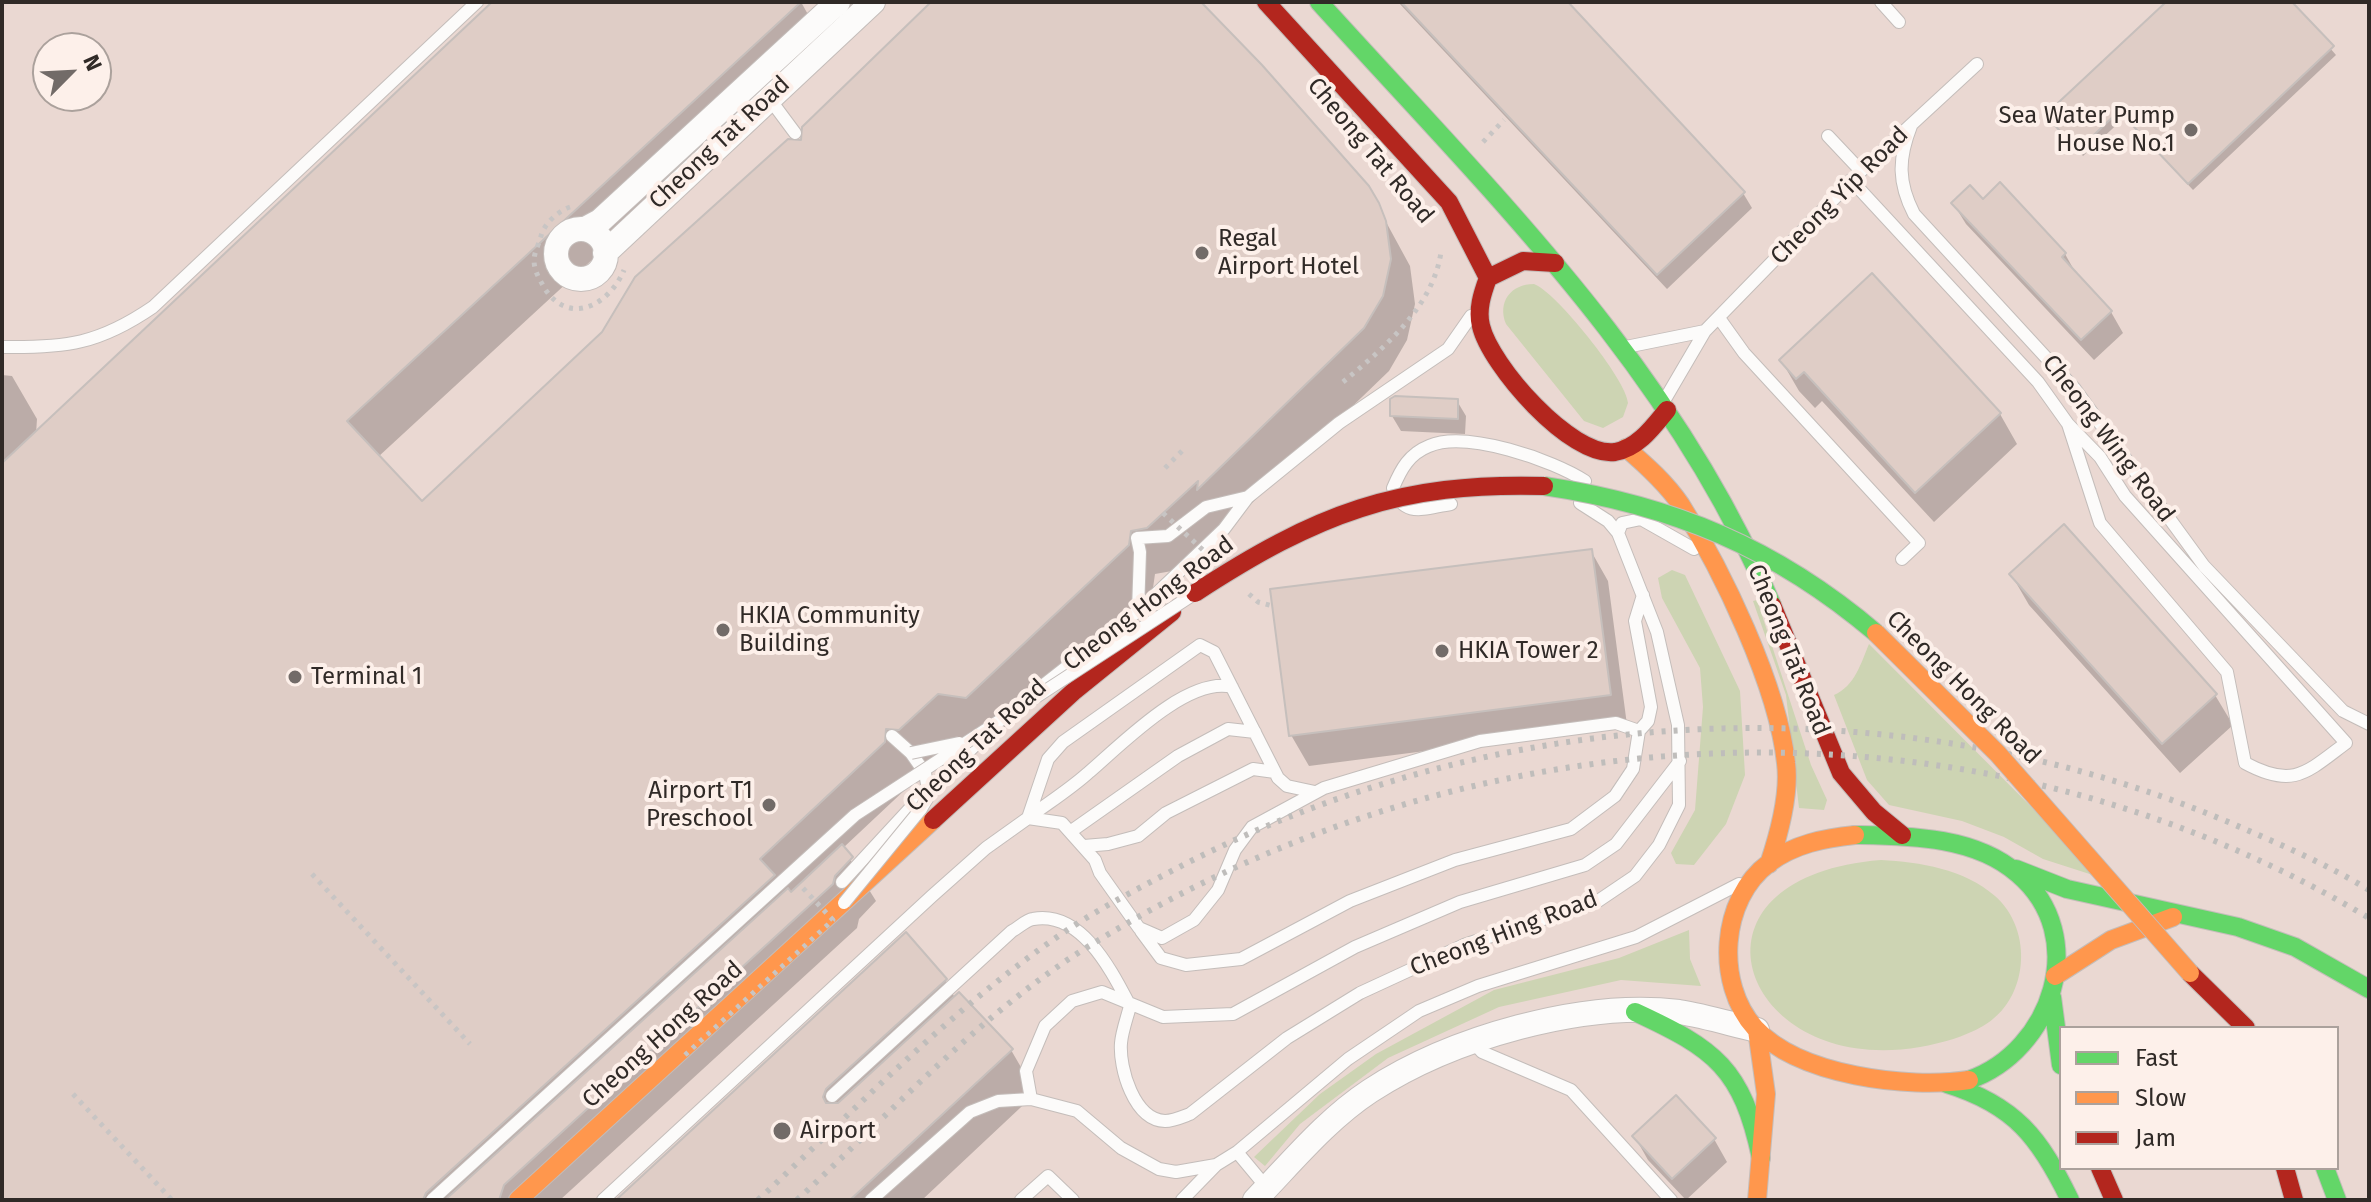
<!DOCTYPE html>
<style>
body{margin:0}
#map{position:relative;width:2371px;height:1202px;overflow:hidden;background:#ede4e0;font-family:"Fira Sans",sans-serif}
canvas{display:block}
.frame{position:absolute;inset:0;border:4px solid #302a27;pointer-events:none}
.legend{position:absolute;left:2059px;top:1026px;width:280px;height:144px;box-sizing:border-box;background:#fdf0ea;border:2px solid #aba19c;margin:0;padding:10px 14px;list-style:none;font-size:24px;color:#302a27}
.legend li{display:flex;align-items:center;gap:16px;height:40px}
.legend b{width:40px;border:2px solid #aba19c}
.north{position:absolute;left:32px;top:32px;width:80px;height:80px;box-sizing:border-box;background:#fdf0ea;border:2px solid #aba19c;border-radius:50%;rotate:66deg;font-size:22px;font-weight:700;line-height:32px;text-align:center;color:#302a27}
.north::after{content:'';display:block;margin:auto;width:28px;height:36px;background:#726b68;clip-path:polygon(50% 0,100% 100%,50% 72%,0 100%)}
</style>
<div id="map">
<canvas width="2371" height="1202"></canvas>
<div class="frame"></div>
<ul class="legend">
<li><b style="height:10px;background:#63d668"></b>Fast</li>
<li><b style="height:10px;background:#ff974d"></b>Slow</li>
<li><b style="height:10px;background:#b3261e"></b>Jam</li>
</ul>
<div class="north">N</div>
</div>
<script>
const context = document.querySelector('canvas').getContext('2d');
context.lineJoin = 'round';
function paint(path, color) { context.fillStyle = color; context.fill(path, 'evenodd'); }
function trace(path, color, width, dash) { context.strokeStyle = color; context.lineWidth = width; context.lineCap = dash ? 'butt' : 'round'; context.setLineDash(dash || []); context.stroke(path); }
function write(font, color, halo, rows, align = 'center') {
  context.font = font + ' "Fira Sans",sans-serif'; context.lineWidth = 8; context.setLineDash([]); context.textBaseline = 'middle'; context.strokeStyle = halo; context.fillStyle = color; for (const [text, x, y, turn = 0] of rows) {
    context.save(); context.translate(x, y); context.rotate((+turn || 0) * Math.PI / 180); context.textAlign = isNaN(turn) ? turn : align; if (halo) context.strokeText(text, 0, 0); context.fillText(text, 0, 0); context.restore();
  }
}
const built = new Path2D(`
 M2 2H2369V1200H2ZM48 48H96V96H48ZM2061 1028H2337V1168H2061Z`);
const green = new Path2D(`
 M1534 284C1555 291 1627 380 1628 403L1623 417 1603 428 1584 421 1506 324C1497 302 1511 284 1534 284Z
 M1672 570 1685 575 1740 691 1745 775 1726 824 1694 865 1676 864 1671 853 1695 810 1703 707 1700 668 1662 598 1658 578Z
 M1757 600 1811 765 1827 800 1824 810 1799 808 1786 695 1753 601Z
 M1869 644 2102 878 2043 859 2004 837 1962 821 1889 805 1867 780 1834 695C1855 686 1861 663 1869 644Z
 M1881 860C1920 862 1964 869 1995 896 2034 930 2029 1000 1983 1026 1964 1037 1942 1043 1920 1047 1741 1078 1668 877 1881 860Z
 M1689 930 1690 959 1701 986 1621 980 1499 1007 1388 1058 1300 1124 1265 1166 1254 1157 1320 1094 1376 1054 1494 990 1619 958Z`);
const shadow = new Path2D(`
 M495 2H801L825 45 378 457 422 504 803 142 934 2H1198L1367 187 1410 266 1415 304 1407 340 1389 371 1223 531 1172 571 1155 574 1153 588 991 740 963 737 924 772H910L909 786 843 848 876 901 859 919 857 928 560 1200H2V375L12 376 37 419 36 434Z
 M1398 2H1566L1743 193 1752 208 1667 289Z
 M2169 2H2290L2336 55 2193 190 2125 117 2083 156 2048 116Z
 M2000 185 2065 254 2078 277 2111 312 2123 333 2094 360 1966 224 1953 203 1983 201Z
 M1781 360 2000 414 2017 444 1934 522 1822 401 1815 408 1799 391Z
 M1457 401 1466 416 1465 434 1401 431 1392 416Z
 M1591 551 1608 581 1627 725 1309 766 1291 735Z
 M2011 574 2215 695 2233 725 2180 773 2029 605Z
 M945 980 955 998 1011 1050 1036 1093 922 1200H619Z
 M1635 1137 1714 1139 1727 1162 1686 1200 1648 1160Z`);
const building = new Path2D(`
 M492 2H801L347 421 422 501 602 332 635 277 788 139 801 140 802 127 931 2H1201L1262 65 1369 186 1379 203 1386 221 1391 259 1383 296 1364 328 1197 490 1198 481 1147 528 1131 531 1129 545 966 698 938 694 899 730 886 729 885 742 760 859 775 875 426 1193 423 1200H2V463Z
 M1401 2H1568L1745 192 1657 275Z
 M2166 2H2292L2334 46 2188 184 2119 111 2078 150 2045 115Z
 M2000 182 2066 253 2062 257 2112 311 2081 340 1951 203 1970 185 1983 199Z
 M1872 273 2001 413 1915 493 1804 372 1796 379 1779 360Z
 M1395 396 1458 399V419L1390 416V399Z
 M2064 524 2217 694 2162 744 2009 574Z
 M1592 549 1611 695 1289 736 1270 589Z
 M842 844 853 857 835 876 833 884 504 1185 499 1200H445L788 888 791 892Z
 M906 932 947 979 826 1089 823 1097 826 1103H838L959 992 1013 1049 850 1200H616Z
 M1676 1095 1716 1138 1672 1179 1632 1136Z`);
const path = new Path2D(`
 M1483 142 1504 120
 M570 207C558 211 544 224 541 236 539 244 534 253 534 260 534 271 540 280 545 289 570 327 610 304 624 270
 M1343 382C1384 348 1433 307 1441 252
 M1165 468 1182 451
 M312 874 470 1044
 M73 1094 172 1200`);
const lane = new Path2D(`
 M1881 2 1899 22
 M769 98 795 133
 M1911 126C1898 159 1898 183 1914 214L2075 389 2204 566 2343 711 2369 724
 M1828 136 1861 171
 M1851 180 2038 382 2068 424
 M1719 318 1744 353 1919 543 1902 559
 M2 347C66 348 99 344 153 307L477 2
 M1626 347 1705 331
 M1664 401 1705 331 1861 171 1977 64
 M2068 424 2100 457 2125 496 2346 743C2306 773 2293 789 2245 763L2227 672 2100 523Z
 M1580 503 1608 521 1618 533
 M1451 504C1424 508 1404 519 1393 488 1401 469 1409 454 1429 446 1466 430 1553 460 1585 481
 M1138 611 1140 552 1137 538 1168 536 1206 507 1248 497
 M1027 698 1138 611 1224 529 1248 497 1339 423 1448 349 1471 316
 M892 736 911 753 925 773
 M1028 818 1048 759 1063 742 1200 645 1214 652 1278 778 1287 786 1315 792
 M1028 818C1048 803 1069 790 1088 773 1120 746 1187 676 1232 687
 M1070 832 1178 756 1228 729 1255 732
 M1084 846 1108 844 1138 836 1166 813 1253 769 1275 772
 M842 882 915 803 989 732
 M1141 931 1161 958 1186 965 1241 959 1350 901 1455 860 1571 829 1615 796 1633 769 1639 731 1648 721 1651 707 1635 621 1643 595
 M1130 1006C1127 1018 1122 1031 1121 1043 1119 1068 1134 1120 1165 1121 1173 1121 1182 1117 1190 1114L1287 1038 1360 993 1464 945 1598 901 1635 876 1659 845 1679 805 1678 725 1657 632 1618 533 1622 523 1641 519 1694 549
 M1473 1042 1482 1052 1571 1090 1671 1200
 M832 1096 1012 931C1018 928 1026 920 1033 919 1082 910 1112 972 1130 1006
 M1031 1099 1026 1071 1045 1026 1072 1001 1102 992 1163 1017 1233 1014 1355 947 1460 902 1585 865 1616 844 1680 761
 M1237 1152 1267 1188
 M603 1200 932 896 986 848 1028 818 1062 823 1095 860 1100 873 1139 928 1162 938 1194 920 1218 890 1235 850 1252 827 1324 788 1480 741 1616 723 1639 731
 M871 1200 970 1112 998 1101 1031 1099 1077 1111 1121 1148 1159 1169 1176 1172 1216 1165 1237 1152 1348 1059 1419 1011 1478 986 1636 937 1739 884
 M1021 1200 1048 1176 1073 1200
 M1182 1200 1216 1165`);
const street = new Path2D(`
 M585 229 600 221 838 2
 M556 254a25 25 0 1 1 50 0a25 25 0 1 1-50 0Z
 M605 253 873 2
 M1255 1200C1292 1162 1326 1120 1370 1091 1451 1038 1583 1000 1679 1012 1705 1016 1731 1024 1757 1030`);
const fast = new Path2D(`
 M1319 2C1487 188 1675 369 1772 605
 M1855 835C1909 836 1975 836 2018 874 2091 936 2052 1051 1969 1080
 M2016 869 2067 889 2238 927 2295 947 2369 989
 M2052 997 2061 1065
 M1635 1012C1715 1049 1742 1068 1761 1158
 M1947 1084C2015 1105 2040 1138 2070 1200
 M2325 1168 2337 1200`);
const slow = new Path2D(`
 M1626 448C1646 465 1666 483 1681 505 1722 570 1778 686 1786 763 1790 794 1779 834 1769 864
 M1855 835C1825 838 1794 844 1769 863 1720 899 1715 984 1755 1028 1799 1076 1908 1089 1969 1080
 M2055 976 2111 940 2173 917
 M1757 1030 1766 1094 1757 1200
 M518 1200 933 820`);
const jam = new Path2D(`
 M1266 2 1449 202 1488 278
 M1555 263 1523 261 1488 278C1482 294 1477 310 1481 326 1490 365 1571 458 1615 452 1638 448 1653 427 1667 410
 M1772 605 1841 773 1874 812 1902 835
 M933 820 1073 692 1172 612
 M2190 973 2246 1028
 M2100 1168 2114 1200
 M2285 1168 2294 1200`);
const rail = new Path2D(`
 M758 1200C856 1109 950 1010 1060 935 1099 908 1143 886 1185 864 1511 698 1904 682 2240 827 2284 846 2328 865 2369 890
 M797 1200C888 1116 974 1020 1078 953 1467 705 1969 680 2369 918`);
const pathBridge = new Path2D(`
 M1163 513 1204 551
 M1249 594 1258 602 1273 606
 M685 1055 833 920 801 886`);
const laneBridge = new Path2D(`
 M911 753 959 743
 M844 903 921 809 929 795 925 773
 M432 1200 855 815 1194 594`);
const fastBridge = new Path2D(`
 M1544 486C1673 505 1776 548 1876 633`);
const slowBridge = new Path2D(`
 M1876 633 1998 754 2190 973`);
const jamBridge = new Path2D(`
 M1195 593C1316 514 1398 482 1544 486`);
const markers = [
 [2191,130,8,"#726b68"],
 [1202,253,8,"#726b68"],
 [723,630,8,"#726b68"],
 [1442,651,8,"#726b68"],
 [295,677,8,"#726b68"],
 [769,805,8,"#726b68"],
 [782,1131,10,"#726b68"]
];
const poiNames = [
 ["Sea Water Pump",2175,116,"right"],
 ["House No.1",2175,144,"right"],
 ["Regal",1218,239],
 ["Airport Hotel",1218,267],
 ["HKIA Community",739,616],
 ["Building",739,644],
 ["HKIA Tower 2",1458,651],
 ["Terminal 1",311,677],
 ["Airport T1",753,791,"right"],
 ["Preschool",753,819,"right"],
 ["Airport",800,1131]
];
const streetNames = [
 ["Cheong Tat Road",720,143,-43],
 ["Cheong Tat Road",1370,151,50],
 ["Cheong Yip Road",1840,196,-45],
 ["Cheong Wing Road",2108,439,53],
 ["Cheong Hong Road",1149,604,-37],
 ["Cheong Tat Road",1788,650,68],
 ["Cheong Hong Road",1963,688,45],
 ["Cheong Tat Road",977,746,-43],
 ["Cheong Hing Road",1504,934,-21],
 ["Cheong Hong Road",663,1035,-42]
];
paint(built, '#ead8d2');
paint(green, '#cdd4b3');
paint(shadow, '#0003');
paint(building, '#dfcdc6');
trace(building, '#c6bfbc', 2);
trace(lane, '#c4bdba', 14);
trace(street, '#c4bdba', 26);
trace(fast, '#c4bdba', 20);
trace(slow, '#c4bdba', 20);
trace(jam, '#c4bdba', 20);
trace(path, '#c8c5c4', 5, [4, 6]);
trace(lane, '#fcfbfa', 12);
trace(street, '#fcfbfa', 24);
trace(fast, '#63d668', 18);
trace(slow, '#ff974d', 18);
trace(jam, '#b3261e', 18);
trace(rail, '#bfbdbb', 6, [4, 8]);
trace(laneBridge, '#c4bdba', 14, []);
trace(fastBridge, '#c4bdba', 20, []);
trace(slowBridge, '#c4bdba', 20, []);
trace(jamBridge, '#c4bdba', 20, []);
trace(pathBridge, '#c8c5c4', 5, [4, 6]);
trace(laneBridge, '#fcfbfa', 12);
trace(fastBridge, '#63d668', 18);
trace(slowBridge, '#ff974d', 18);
trace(jamBridge, '#b3261e', 18);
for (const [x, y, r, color] of markers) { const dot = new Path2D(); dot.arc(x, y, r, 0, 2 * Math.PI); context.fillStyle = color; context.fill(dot); trace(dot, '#fdf0ea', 3); }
write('24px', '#302a27', '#fdf0ea', poiNames, 'left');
write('24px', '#302a27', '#fdf0ea', streetNames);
</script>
